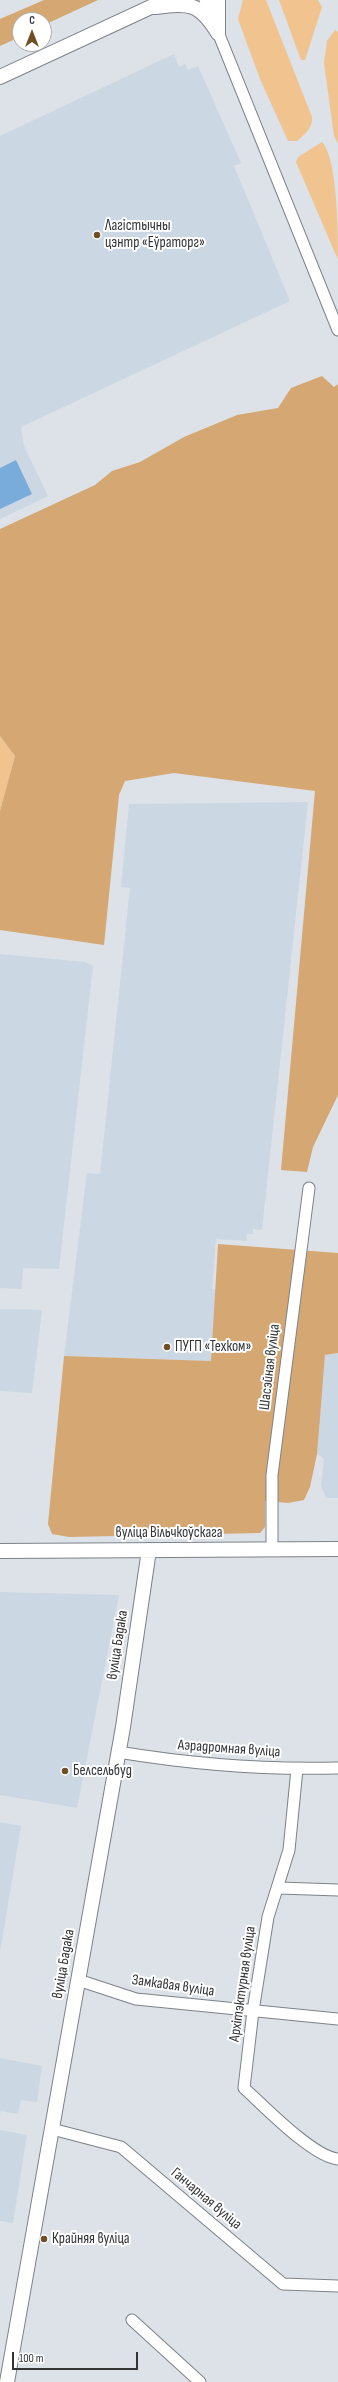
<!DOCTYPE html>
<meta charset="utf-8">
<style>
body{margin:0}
#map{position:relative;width:338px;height:2382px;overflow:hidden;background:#dce2e7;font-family:"Sofia Sans Condensed",sans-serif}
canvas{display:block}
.north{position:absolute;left:12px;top:12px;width:40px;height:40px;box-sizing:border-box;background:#fff;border:1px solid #adaeaf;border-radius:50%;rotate:0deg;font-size:11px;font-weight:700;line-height:16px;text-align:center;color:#323436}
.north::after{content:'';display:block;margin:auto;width:14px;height:18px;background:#6f4e25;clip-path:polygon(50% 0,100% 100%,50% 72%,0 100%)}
.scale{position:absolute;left:12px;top:2352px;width:126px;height:18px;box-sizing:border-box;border:2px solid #323436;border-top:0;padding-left:5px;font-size:12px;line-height:14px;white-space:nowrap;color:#323436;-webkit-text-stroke:3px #fff;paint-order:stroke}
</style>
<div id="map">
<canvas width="338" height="2382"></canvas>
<div class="north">С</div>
<div class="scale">100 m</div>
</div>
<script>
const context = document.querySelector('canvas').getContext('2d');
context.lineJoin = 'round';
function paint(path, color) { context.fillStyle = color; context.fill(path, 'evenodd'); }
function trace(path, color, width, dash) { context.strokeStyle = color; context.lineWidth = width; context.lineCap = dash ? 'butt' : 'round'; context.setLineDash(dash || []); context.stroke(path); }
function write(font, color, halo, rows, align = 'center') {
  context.font = font + ' "Sofia Sans Condensed",sans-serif'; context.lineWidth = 4; context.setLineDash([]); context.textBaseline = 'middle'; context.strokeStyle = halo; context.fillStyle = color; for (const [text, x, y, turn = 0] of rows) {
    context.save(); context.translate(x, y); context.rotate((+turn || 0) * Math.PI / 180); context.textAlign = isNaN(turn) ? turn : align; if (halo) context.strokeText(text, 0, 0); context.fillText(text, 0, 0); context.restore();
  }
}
const built = new Path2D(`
 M174 54 179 67 185 64 188 70 198 66 241 163 234 166 290 301 21 427 24 446 48 496 0 519V136Z
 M308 802 262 1230 253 1229V1234H247L246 1241 216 1239 212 1289 216 1290 212 1361 64 1356 87 1173 100 1174 130 888 121 887 129 804Z
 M0 954 85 962 93 966 59 1269 23 1268 22 1289 0 1288Z
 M0 1309 42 1310 32 1393 0 1391Z
 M338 1353V1498H326L321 1486 324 1459 317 1454 318 1425 325 1355Z
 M0 1592 119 1595 77 1808 0 1795Z
 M0 1822 21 1826 0 1952Z
 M0 2058 42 2066 37 2102 21 2100 18 2114 1 2111 0 2114Z
 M0 2130 27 2135 13 2223 0 2221Z`);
const green = new Path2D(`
 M243 0H266L312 117C313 128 304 135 297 141H288L260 79 238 19Z
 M279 0H318L322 7 305 60H301Z
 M335 30 338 32V144L334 136 324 63 327 41Z
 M322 142C338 160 338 232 338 260L296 162 298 157Z
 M0 736 15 756 0 811Z`);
const forest = new Path2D(`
 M44 0H98L44 25V20H20V37L0 46V19Z
 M322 376 334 387 338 384V1095L313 1147 307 1172 281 1170 315 791 174 773 125 781 119 795 104 945 0 930V811L15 756 0 736V529L95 485 112 471 140 462 184 437 237 415 278 408 291 388Z
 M218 1244 338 1253V1353L325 1355 317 1454 310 1487 304 1500 288 1503 265 1501V1527L260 1533 69 1537 52 1534 48 1524 64 1356 211 1361Z`);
const water = new Path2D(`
 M16 460 32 494 0 509V468Z`);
const minor = new Path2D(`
 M205 0 338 330
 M272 1550V1475L309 1188
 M118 1752C191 1764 264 1770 338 1768
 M297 1769 289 1850 268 1917 253 2011 244 2088C264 2106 313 2157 338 2159
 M279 1888 338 1890
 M78 1980 136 1999 338 2019
 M52 2129 121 2147 283 2284 338 2286
 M132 2320 200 2382`);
const major = new Path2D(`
 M155 7C190 3 199 2 218 33
 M218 33V0
 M0 77 166 0
 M0 1551 338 1549
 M7 2382 123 1727 149 1550`);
const markers = [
 [97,235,4,"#6f4e25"],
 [167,1347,4,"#6f4e25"],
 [65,1771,4,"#6f4e25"],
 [44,2239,4,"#6f4e25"]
];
const poiNames = [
 ["Лагістычны",105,226],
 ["цэнтр «Еўраторг»",105,243],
 ["ПУГП «Техком»",175,1347],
 ["Белсельбуд",73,1771],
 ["Крайняя вуліца",52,2239]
];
const streetNames = [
 ["Шасэйная вуліца",270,1367,-83],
 ["вуліца Вільчкоўскага",169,1533],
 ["вуліца Бадака",118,1645,-81],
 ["Аэрадромная вуліца",229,1749,4],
 ["вуліца Бадака",64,1964,-80],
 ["Архітэктурная вуліца",243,1984,-82],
 ["Замкавая вуліца",173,1986,8],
 ["Ганчарная вуліца",206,2199,40]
];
paint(built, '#cbd7e2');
paint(green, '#f0c38f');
paint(forest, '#d5a772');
paint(water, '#79abdb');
trace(minor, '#7d8288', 13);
trace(major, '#7d8288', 16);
trace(minor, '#fff', 11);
trace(major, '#fff', 14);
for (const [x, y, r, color] of markers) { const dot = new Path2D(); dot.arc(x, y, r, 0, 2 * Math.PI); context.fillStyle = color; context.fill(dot); trace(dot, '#fff', 1.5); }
write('15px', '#323436', '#fff', poiNames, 'left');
write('15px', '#323436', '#fff', streetNames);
</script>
